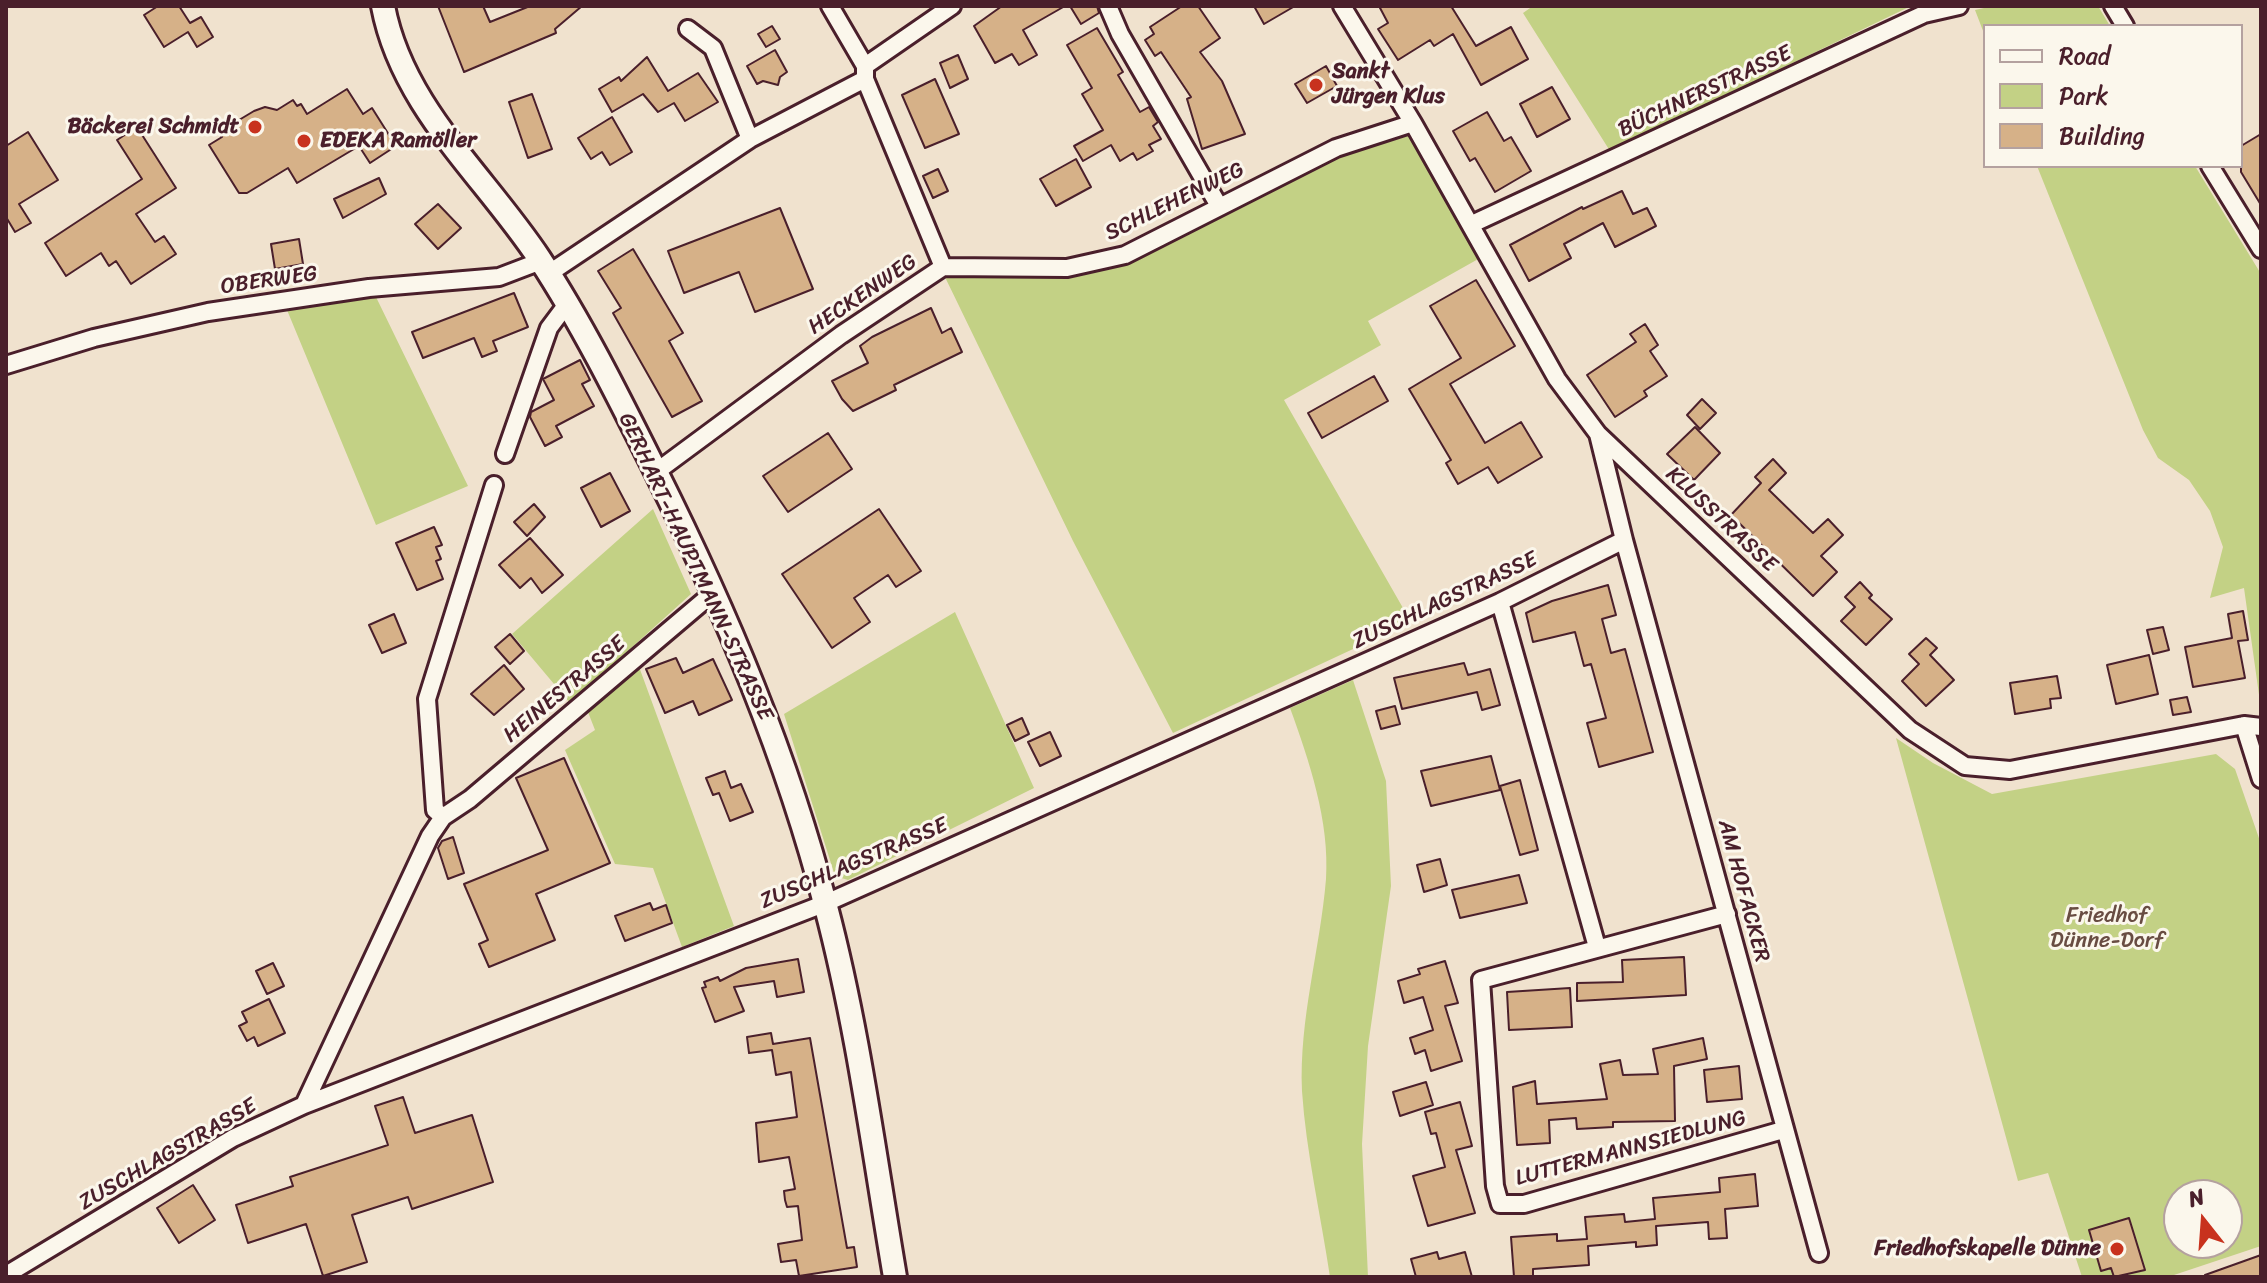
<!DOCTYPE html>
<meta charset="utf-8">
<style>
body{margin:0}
#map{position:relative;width:2267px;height:1283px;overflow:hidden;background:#f0e2ce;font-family:Sriracha,sans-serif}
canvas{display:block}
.frame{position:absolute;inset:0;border:8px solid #4a1f2b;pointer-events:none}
.legend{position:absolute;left:1983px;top:24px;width:260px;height:144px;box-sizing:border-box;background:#fbf7ec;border:2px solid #b4a19f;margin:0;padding:10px 14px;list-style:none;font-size:24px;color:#4a1f2b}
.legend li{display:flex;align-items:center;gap:16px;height:40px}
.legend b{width:40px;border:2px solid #b4a19f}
.north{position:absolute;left:2163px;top:1179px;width:80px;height:80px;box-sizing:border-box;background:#fbf7ec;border:2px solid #b4a19f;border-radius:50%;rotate:343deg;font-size:22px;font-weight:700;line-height:32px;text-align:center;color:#4a1f2b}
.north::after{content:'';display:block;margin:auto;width:28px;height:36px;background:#c8321e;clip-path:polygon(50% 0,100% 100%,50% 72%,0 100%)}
</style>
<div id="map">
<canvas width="2267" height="1283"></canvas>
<div class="frame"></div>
<ul class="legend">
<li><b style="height:10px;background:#fbf7ec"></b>Road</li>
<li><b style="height:22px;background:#c3d185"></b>Park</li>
<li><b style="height:22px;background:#d6b188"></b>Building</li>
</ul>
<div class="north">N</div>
</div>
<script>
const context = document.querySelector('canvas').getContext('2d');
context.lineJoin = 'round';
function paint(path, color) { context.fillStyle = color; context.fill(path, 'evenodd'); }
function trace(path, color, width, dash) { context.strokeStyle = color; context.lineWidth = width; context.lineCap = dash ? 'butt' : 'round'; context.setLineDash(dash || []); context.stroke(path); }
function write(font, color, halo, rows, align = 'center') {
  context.font = font + ' Sriracha,sans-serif'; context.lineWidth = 6; context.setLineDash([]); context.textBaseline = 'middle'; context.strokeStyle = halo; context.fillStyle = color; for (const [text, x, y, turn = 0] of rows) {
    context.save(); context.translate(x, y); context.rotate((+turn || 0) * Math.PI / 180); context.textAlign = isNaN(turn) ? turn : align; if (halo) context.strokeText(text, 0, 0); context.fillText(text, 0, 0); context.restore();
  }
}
const green = new Path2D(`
 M1533 6H1911L1610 151 1523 13Z
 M1993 6H2098L2110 26H1985V36L1975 10Z
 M1410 131 1480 258 1368 321 1381 345 1284 400 1411 622 1173 733 1073 541 944 275 1067 272 1339 153Z
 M2037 166H2195L2261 274V709L2244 588 2210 598 2223 547 2210 511 2189 480 2158 458 2143 430Z
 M376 297 468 486 376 525 287 310Z
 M653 509 691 594 570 703 512 634Z
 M955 612 1034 788 848 880 835 876 784 714Z
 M638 664 734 926 682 947 653 868 615 864 565 750 595 730 586 707Z
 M1353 680 1386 781 1391 886 1368 1046 1362 1144 1368 1277H1330C1321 1216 1306 1152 1302 1091 1299 1018 1320 951 1326 879 1330 822 1309 760 1290 708Z
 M1896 738 1933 763 1992 794 2216 754 2235 769 2261 844V1246L2168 1277H2082L2048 1173 2018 1181ZM2179 1195H2227V1243H2179Z`);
const building = new Path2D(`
 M158 6H179L190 23 201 17 213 37 197 47 188 32 164 47 144 15Z
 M438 6H483L490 22 530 6H582L555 29 556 33 464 72Z
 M1002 6H1065L1023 30 1037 55 1019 65 1012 54 995 63 974 26Z
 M1070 6H1097L1099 13 1081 24Z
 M1182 6H1198L1220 38 1200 52 1222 81 1245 134 1202 149 1187 99 1191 97 1161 52 1155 56 1145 40 1154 34 1150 27Z
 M1254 6H1295L1264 24Z
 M1379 6H1451L1476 46 1511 27 1528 59 1481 85 1453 34 1434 46 1430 40 1398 60 1378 29 1388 23Z
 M772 26 780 39 766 47 758 34Z
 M1097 28 1123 72 1118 75 1140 112 1149 107 1158 122 1153 126 1161 139 1149 145 1153 151 1137 160 1133 153 1120 161 1111 145 1083 161 1074 146 1103 130 1082 94 1092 88 1067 45Z
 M775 50 787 72 780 77 778 85 763 81 757 84 747 66Z
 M958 55 968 79 950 88 940 63Z
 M647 57 668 91 698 73 718 102 685 121 674 103 658 112 643 94 612 112 599 89 619 77 621 81Z
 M1326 66 1337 86 1307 103 1295 84Z
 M935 79 959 134 925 148 902 95Z
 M1552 87 1570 119 1537 137 1520 104Z
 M347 89 363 114 372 108 396 146 370 163 359 146 297 183 288 168 247 193H239L209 145 222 137 219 132 254 111 265 107 277 110 293 100 297 106 301 104 307 114Z
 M532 94 552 149 528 158 509 102Z
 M1487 112 1504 141 1511 137 1531 171 1495 192 1475 158 1470 161 1453 131Z
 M612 117 632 152 610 165 602 152 591 159 578 138Z
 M137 127 176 188 136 214 155 242 164 236 176 254 131 284 116 261 109 266 101 253 66 276 45 243 142 179 117 140Z
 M28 132 58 180 19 204 31 223 15 232 6 217V146Z
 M2261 134V205L2241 172V146Z
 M1076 159 1091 187 1056 206 1040 179Z
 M938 169 948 191 933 198 923 176Z
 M379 178 386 194 343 218 334 199Z
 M1622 191 1633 214 1647 208 1656 226 1615 247 1603 223 1564 244 1571 258 1529 281 1510 245 1582 207 1583 209Z
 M438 204 461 228 438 249 415 224Z
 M780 208 813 289 755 312 739 272 684 293 668 251Z
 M299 239 303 264 275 269 271 244Z
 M633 249 683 333 669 341 702 401 672 417 613 313 621 308 598 271Z
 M1476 280 1515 346 1450 384 1485 443 1521 422 1542 457 1498 483 1488 467 1458 484 1446 463 1451 460 1409 389 1461 358 1430 306Z
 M514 293 528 327 493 341 497 351 482 357 474 338 423 358 412 332Z
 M931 308 942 333 951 328 962 352 894 385 896 390 853 411 842 399 832 381 868 363 860 346 872 337Z
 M1645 324 1658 345 1650 351 1667 376 1644 391 1647 396 1615 417 1587 375 1636 342 1630 334Z
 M580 360 590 380 582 384 594 406 556 426 562 437 545 446 530 417 531 412 554 400 543 379Z
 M1374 376 1388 401 1322 438 1308 413Z
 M1702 399 1716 413 1700 429 1687 415Z
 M1695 427 1720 453 1694 480 1667 454Z
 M828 433 852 469 788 512 763 476Z
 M1773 459 1786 473 1769 490 1813 533 1828 519 1843 535 1821 556 1837 572 1813 596 1731 515 1761 483 1755 477Z
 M610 473 630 511 601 527 581 488Z
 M534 504 545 517 527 536 514 522Z
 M879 509 921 571 896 587 888 575 854 598 870 622 832 648 782 574Z
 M434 527 442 545 436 547 441 559 436 561 443 579 417 590 396 543Z
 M530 538 563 575 542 593 531 578 520 588 499 565Z
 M1860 582 1872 595 1869 598 1892 619 1866 645 1841 621 1855 607 1845 597Z
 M1608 585 1616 615 1602 619 1611 653 1625 649 1653 752 1599 767 1587 723 1606 718 1591 664 1584 666 1575 632 1533 642 1526 613 1552 601Z
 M2243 611 2248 640 2238 641 2245 678 2193 687 2185 647 2232 638 2228 614Z
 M394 614 406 643 382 653 369 625Z
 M2163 627 2169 650 2153 654 2147 630Z
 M510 634 524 651 510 664 495 647Z
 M1926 638 1937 648 1930 655 1954 680 1926 706 1902 681 1919 664 1909 654Z
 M2149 655 2158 694 2116 704 2107 665Z
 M676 658 683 673 713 659 732 700 699 715 693 701 665 713 646 669Z
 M1464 663 1468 675 1490 669 1500 705 1482 710 1477 692 1402 709 1394 678Z
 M504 665 524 689 494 715 471 694Z
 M2057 676 2061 698 2050 699 2051 708 2015 714 2010 683Z
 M2187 697 2191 712 2173 715 2170 700Z
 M1395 706 1400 724 1381 729 1376 711Z
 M1022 718 1029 734 1015 741 1007 725Z
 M1050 732 1061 756 1040 766 1028 742Z
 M1491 756 1500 790 1431 806 1421 771Z
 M564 758 610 863 536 894 555 940 489 967 479 944 488 940 464 884 548 850 516 778Z
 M725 771 731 788 741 784 753 812 730 821 719 793 713 795 706 778Z
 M1520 780 1538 850 1520 855 1500 786Z
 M453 837 464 873 448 879 438 848 442 841Z
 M1440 859 1447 885 1424 892 1417 865Z
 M1519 875 1527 903 1460 918 1452 890Z
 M650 903 653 910 666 905 672 923 625 941 615 916Z
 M1684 957 1686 995 1577 1001V983L1623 982 1622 960Z
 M798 959 804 992 777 997 774 981 734 987 744 1011 715 1022 702 988 706 987 704 982 718 977 720 981 746 968Z
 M1445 961 1458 1003 1445 1006 1462 1061 1431 1071 1425 1050 1415 1054 1410 1038 1433 1030 1423 997 1404 1003 1398 981 1420 974 1418 969Z
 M273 963 284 986 267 994 256 971Z
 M1570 988 1572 1027 1509 1030 1507 992Z
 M269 999 285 1033 258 1046 254 1037 247 1041 239 1026 247 1022 242 1012Z
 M771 1033 773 1044 810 1038 847 1248 854 1247 857 1267 799 1276 796 1260 781 1262 778 1244 802 1240 798 1206 787 1207 785 1200 784 1191 795 1189 789 1157 759 1162 756 1123 797 1117 791 1072 776 1075 772 1050 749 1053 747 1037Z
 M1703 1038 1707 1059 1674 1066 1675 1121 1613 1122V1127L1577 1129 1576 1118 1549 1120 1550 1143 1517 1145 1513 1087 1535 1081 1537 1104 1607 1099 1600 1064 1620 1060 1623 1075 1658 1074 1653 1049Z
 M1739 1066 1742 1099 1707 1102 1704 1070Z
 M1426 1082 1433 1105 1400 1116 1393 1092Z
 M403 1097 415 1133 472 1115 493 1182 412 1209 408 1197 352 1215 367 1262 323 1276 306 1224 248 1243 236 1205 293 1186 290 1177 388 1145 375 1106Z
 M1460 1102 1472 1146 1456 1150 1475 1213 1428 1226 1413 1176 1445 1167 1436 1133 1431 1134 1425 1112Z
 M1755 1174 1758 1206 1725 1209 1727 1238 1709 1239 1708 1222 1656 1226 1657 1245 1636 1247V1242L1588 1246 1589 1265 1533 1269V1277H1514L1511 1237 1557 1234V1241L1587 1239 1585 1217 1624 1214 1625 1222 1655 1219 1653 1198 1720 1192 1719 1178Z
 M193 1185 215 1220 179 1243 157 1208Z
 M2129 1218 2145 1270 2114 1277 2111 1268 2101 1271 2089 1230Z
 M1437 1252 1439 1259 1465 1252 1472 1277H1416L1411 1259Z
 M2261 1255V1277H2205V1275Z`);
const street = new Path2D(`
 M830 6 865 66V79L943 267
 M1108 6 1120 34 1219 206
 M1342 6 1413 123 1557 379 1598 434 1910 730 1965 766 2010 770 2244 725 2261 727
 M2113 6 2125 26
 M688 29 713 48 750 139
 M865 66 952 6
 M2210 166 2261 249
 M1472 224 1924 14 1959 6
 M943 267 1067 268 1125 255 1336 148 1413 123
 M548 274 750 139 865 79
 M6 365 94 338 208 312 369 288 499 277 541 261
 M505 454 549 328 567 304
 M656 472 841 335 943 267
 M1624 540 1819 1253
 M1500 602 1597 947
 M2244 725 2261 779
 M443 817 435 810 427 699 494 485
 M1727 914 1481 980 1495 1186 1500 1204H1524L1783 1130
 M304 1105 430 836 443 817 470 799 713 593
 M6 1275 233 1138 304 1105 826 903 1500 602 1624 540 1598 434`);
const secondary = new Path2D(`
 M383 6C402 107 484 175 539 258 583 325 620 400 656 472 726 612 787 756 826 907 858 1028 874 1154 895 1277`);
const markers = [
 [1316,85,8,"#c8321e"],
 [255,127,8,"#c8321e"],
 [304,141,8,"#c8321e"],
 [2117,1249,8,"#c8321e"]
];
const poiNames = [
 ["Sankt",1332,72],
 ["Jürgen Klus",1332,97],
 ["Bäckerei Schmidt",239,127,"right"],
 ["EDEKA Ramöller",320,141],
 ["Friedhofskapelle Dünne",2101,1249,"right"]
];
const streetNames = [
 ["BÜCHNERSTRASSE",1705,92,-25],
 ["SCHLEHENWEG",1175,202,-26],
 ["OBERWEG",269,281,-8],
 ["HECKENWEG",863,295,-34],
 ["KLUSSTRASSE",1721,520,43],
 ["GERHART-HAUPTMANN-STRASSE",695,567,65],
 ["ZUSCHLAGSTRASSE",1445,601,-25],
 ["HEINESTRASSE",565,690,-40],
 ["ZUSCHLAGSTRASSE",854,864,-23],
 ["AM HOFACKER",1743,891,75],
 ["LUTTERMANNSIEDLUNG",1631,1149,-15],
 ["ZUSCHLAGSTRASSE",168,1155,-30]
];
const parkNames = [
 ["Friedhof",2107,916],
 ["Dünne-Dorf",2107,941]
];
paint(green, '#c3d185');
paint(building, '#d6b188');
trace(building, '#4a1f2b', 2);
trace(street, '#4a1f2b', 22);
trace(secondary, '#4a1f2b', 28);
trace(street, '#fbf7ec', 16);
trace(secondary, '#fbf7ec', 22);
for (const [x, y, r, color] of markers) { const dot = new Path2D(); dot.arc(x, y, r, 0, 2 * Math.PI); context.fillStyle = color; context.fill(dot); trace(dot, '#fbf7ec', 3); }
write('bold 22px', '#4a1f2b', '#fbf7ec', poiNames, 'left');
write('22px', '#4a1f2b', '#fbf7ec', streetNames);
write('22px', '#684c42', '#fbf7ec', parkNames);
</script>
